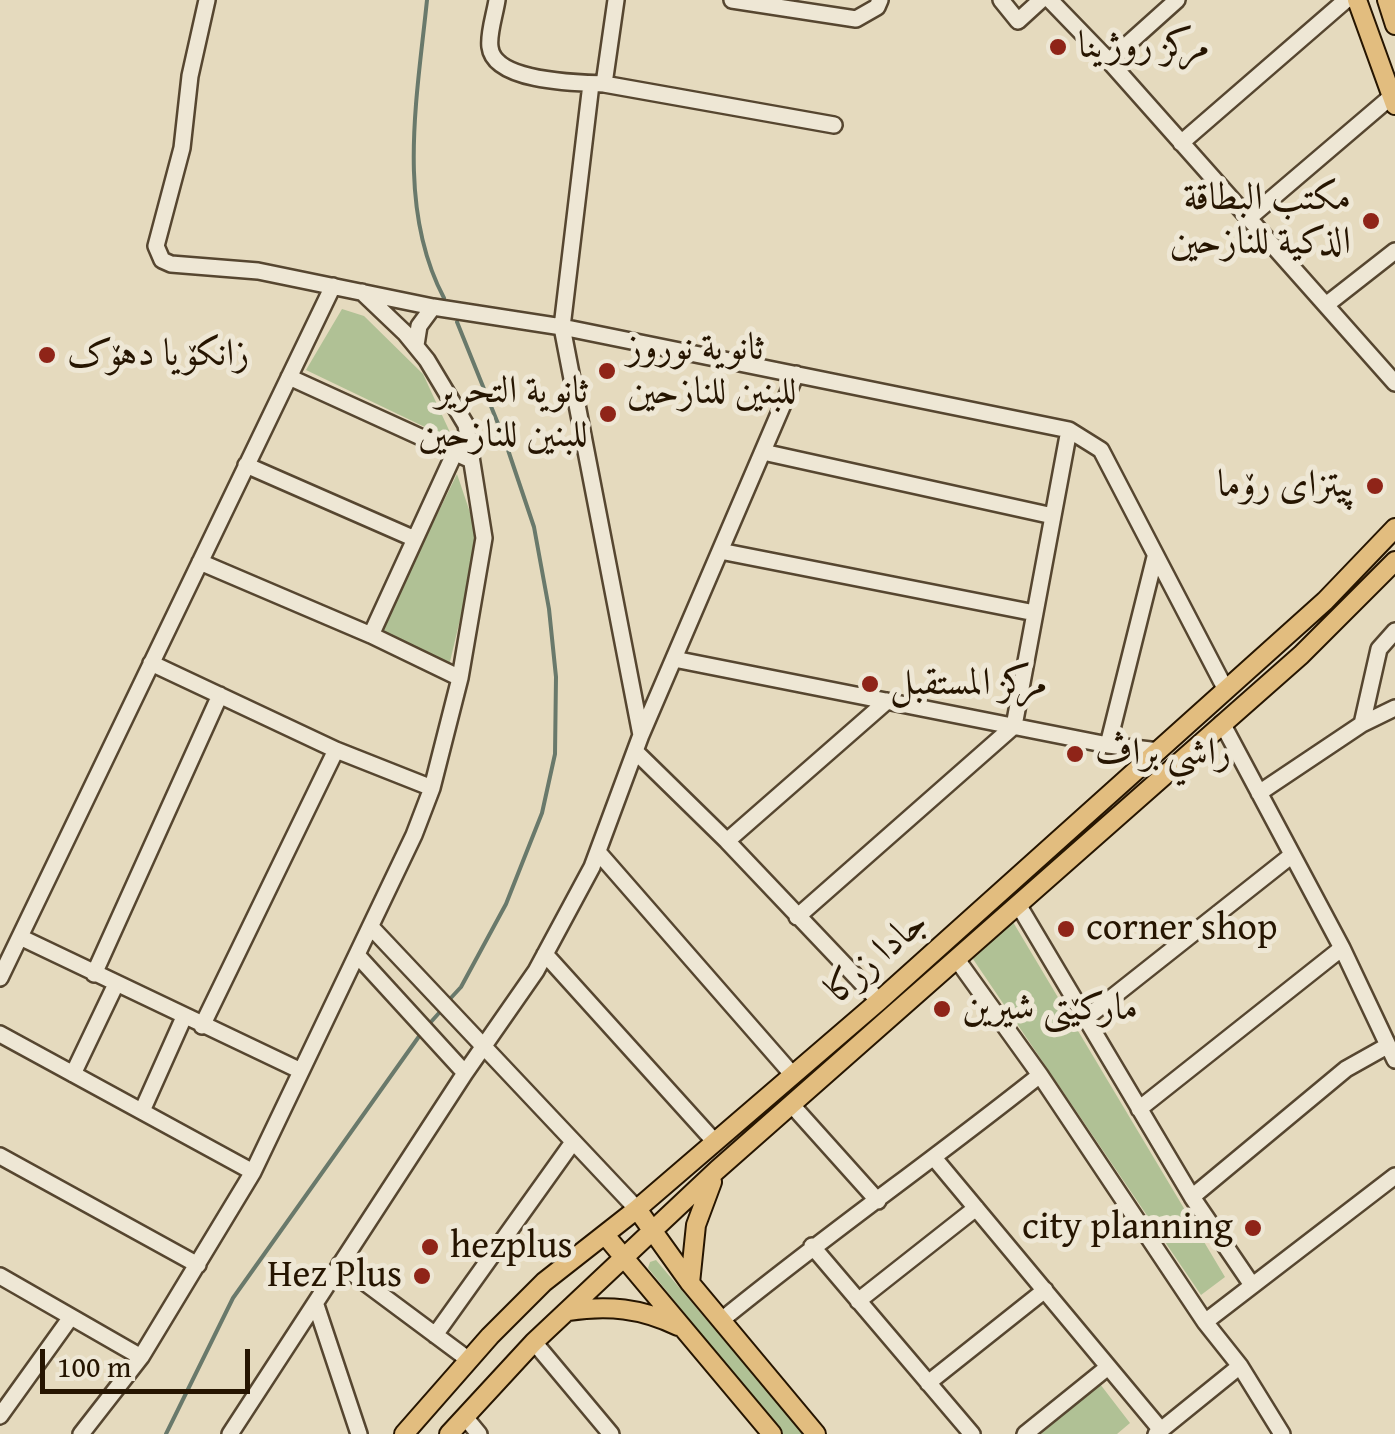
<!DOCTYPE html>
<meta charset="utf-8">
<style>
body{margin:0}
#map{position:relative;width:1395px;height:1434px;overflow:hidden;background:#e5dabe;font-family:"Gentium Book Plus",serif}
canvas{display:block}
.scale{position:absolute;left:40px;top:1349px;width:210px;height:45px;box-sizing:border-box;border:5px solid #261501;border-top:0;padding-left:12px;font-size:30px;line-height:35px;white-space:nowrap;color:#261501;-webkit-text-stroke:8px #eee7d5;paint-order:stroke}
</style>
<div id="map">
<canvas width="1395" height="1434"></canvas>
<div class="scale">100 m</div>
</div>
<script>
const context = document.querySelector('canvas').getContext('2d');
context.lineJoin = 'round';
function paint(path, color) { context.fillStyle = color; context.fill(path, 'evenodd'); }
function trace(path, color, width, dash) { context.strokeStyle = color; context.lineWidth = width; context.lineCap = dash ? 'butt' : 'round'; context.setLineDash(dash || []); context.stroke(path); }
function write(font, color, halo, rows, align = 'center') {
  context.font = font + ' "Gentium Book Plus",Amiri,serif'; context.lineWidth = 10; context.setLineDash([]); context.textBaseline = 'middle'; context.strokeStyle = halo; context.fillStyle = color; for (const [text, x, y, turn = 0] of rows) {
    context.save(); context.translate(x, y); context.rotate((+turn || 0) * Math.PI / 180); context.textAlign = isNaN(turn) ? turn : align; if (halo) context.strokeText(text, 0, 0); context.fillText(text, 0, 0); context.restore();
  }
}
const green = new Path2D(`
 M342 309 364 316 423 374 454 441 306 370Z
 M457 474 479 539 449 666 380 631Z
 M1013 922 1225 1277 1201 1295 973 959Z
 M656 1260 803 1434H782L648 1268 650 1262Z
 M1100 1384 1130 1423 1117 1434H1041Z`);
const stream = new Path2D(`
 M427 0C417 98 396 207 444 298
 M449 1000 461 987 506 904 542 813 555 754 556 677 549 609 534 527 505 441 457 322
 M430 1023 439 1013
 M166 1434 233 1298 420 1035`);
const minor = new Path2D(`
 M207 0 190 76 182 148 156 246 162 260 171 264 258 271 433 307 562 327 1069 430 1101 450 1226 690
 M497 0C495 14 488 34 490 47 494 82 577 83 604 84L834 125
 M732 0 856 19 877 7 880 0
 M1001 0 1018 21 1041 0
 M1050 0 1109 61
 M1177 0 1109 61 1395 383
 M591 84 562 327 641 735
 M604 84 616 0
 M1181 143 1346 0
 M1249 218 1392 96
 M1326 305 1395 251
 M416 345 419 326 433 307
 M289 377 471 460
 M763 452 1053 516
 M246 465 415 539
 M720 551 1035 613
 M200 562 371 635 460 678
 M371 635 455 452
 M674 659 1108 745 1159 751
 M151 663 336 750 432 788
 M1222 723 1342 948 1395 1060
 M1362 724 1379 649 1395 631
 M1108 745 1155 557
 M635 751 727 841 879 1001
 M1259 793 1362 724 1395 708
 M727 841 887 701
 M598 852 792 1074
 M1019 906 1192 1197 1252 1285
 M797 917 1014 726 1069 430
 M371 927 637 1209
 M20 937 299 1070
 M545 954 714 1141
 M358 956 465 1073
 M958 961 1040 1075 1205 1322 1240 1366 1282 1434
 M94 974 220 695
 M0 978 333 286
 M1086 1018 1292 855
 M202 1026 336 750
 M0 1034 253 1172
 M73 1074 116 984
 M791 1104 878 1201
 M1139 1109 1342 948
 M142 1111 184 1017
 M0 1156 198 1265
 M935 1159 1161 1430
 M1192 1197 1346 1069 1387 1046
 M812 1246 972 1434
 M340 1264 469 1360
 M0 1276 141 1357
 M858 1301 976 1208
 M316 1305 359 1434
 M723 1319C826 1235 936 1158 1040 1075
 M1205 1322 1395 1176
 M435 1335 573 1142
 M534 1342 611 1434
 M928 1383 1045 1290
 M0 1416 71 1317
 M465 1417 479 1434
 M81 1434 141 1357 253 1172 414 835 432 788 460 678 484 538 466 425 427 360 405 333 362 292
 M230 1434 465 1073 536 971 592 867 641 735 796 374
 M1025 1434 1108 1367
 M1156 1434 1240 1366`);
const major = new Path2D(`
 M1357 0 1395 105
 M1387 0 1395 25
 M637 1209 690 1283 816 1434
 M605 1235 772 1434
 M690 1283 696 1225 712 1182
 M568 1311C608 1305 641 1308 678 1326
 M404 1434 490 1336 544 1282 637 1209 879 1001 1325 601 1395 528
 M449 1434 534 1342 717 1170 1301 655 1395 561`);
const markers = [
 [1058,47,10,"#8f2418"],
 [1371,221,10,"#8f2418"],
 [47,355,10,"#8f2418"],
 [607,371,10,"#8f2418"],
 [608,414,10,"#8f2418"],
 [1375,486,10,"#8f2418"],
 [870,684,10,"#8f2418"],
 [1075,754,10,"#8f2418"],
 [1066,929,10,"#8f2418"],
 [942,1009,10,"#8f2418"],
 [1253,1228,10,"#8f2418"],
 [430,1247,10,"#8f2418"],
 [422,1276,10,"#8f2418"]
];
const poiNames = [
 ["مركز روژينا",1078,47],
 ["مكتب البطاقة",1351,199,"right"],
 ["الذكية للنازحين",1351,243,"right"],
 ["ثانوية نوروز",627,349],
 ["للبنين للنازحين",627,393],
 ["زانکۆیا دهۆک",67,355],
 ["ثانوية التحرير",588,392,"right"],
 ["للبنين للنازحين",588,436,"right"],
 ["پیتزای رۆما",1355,486,"right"],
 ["مركز المستقبل",890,684],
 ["راشي براڤ",1095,754],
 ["corner shop",1086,929],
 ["مارکێتی شیرین",962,1009],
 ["city planning",1233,1228,"right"],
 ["hezplus",450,1247],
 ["Hez Plus",402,1276,"right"]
];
const streetNames = [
 ["جادا زرکا",878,957,-41]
];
paint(green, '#b0c195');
trace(stream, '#69796b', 4);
trace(minor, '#564630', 20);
trace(major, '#261501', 22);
trace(minor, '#eee7d5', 15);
trace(major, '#e2bd7f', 18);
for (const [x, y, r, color] of markers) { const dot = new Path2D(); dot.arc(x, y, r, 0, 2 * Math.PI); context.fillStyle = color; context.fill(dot); trace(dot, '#eee7d5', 4); }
write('38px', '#261501', '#eee7d5', poiNames, 'left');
write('38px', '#261501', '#eee7d5', streetNames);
</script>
